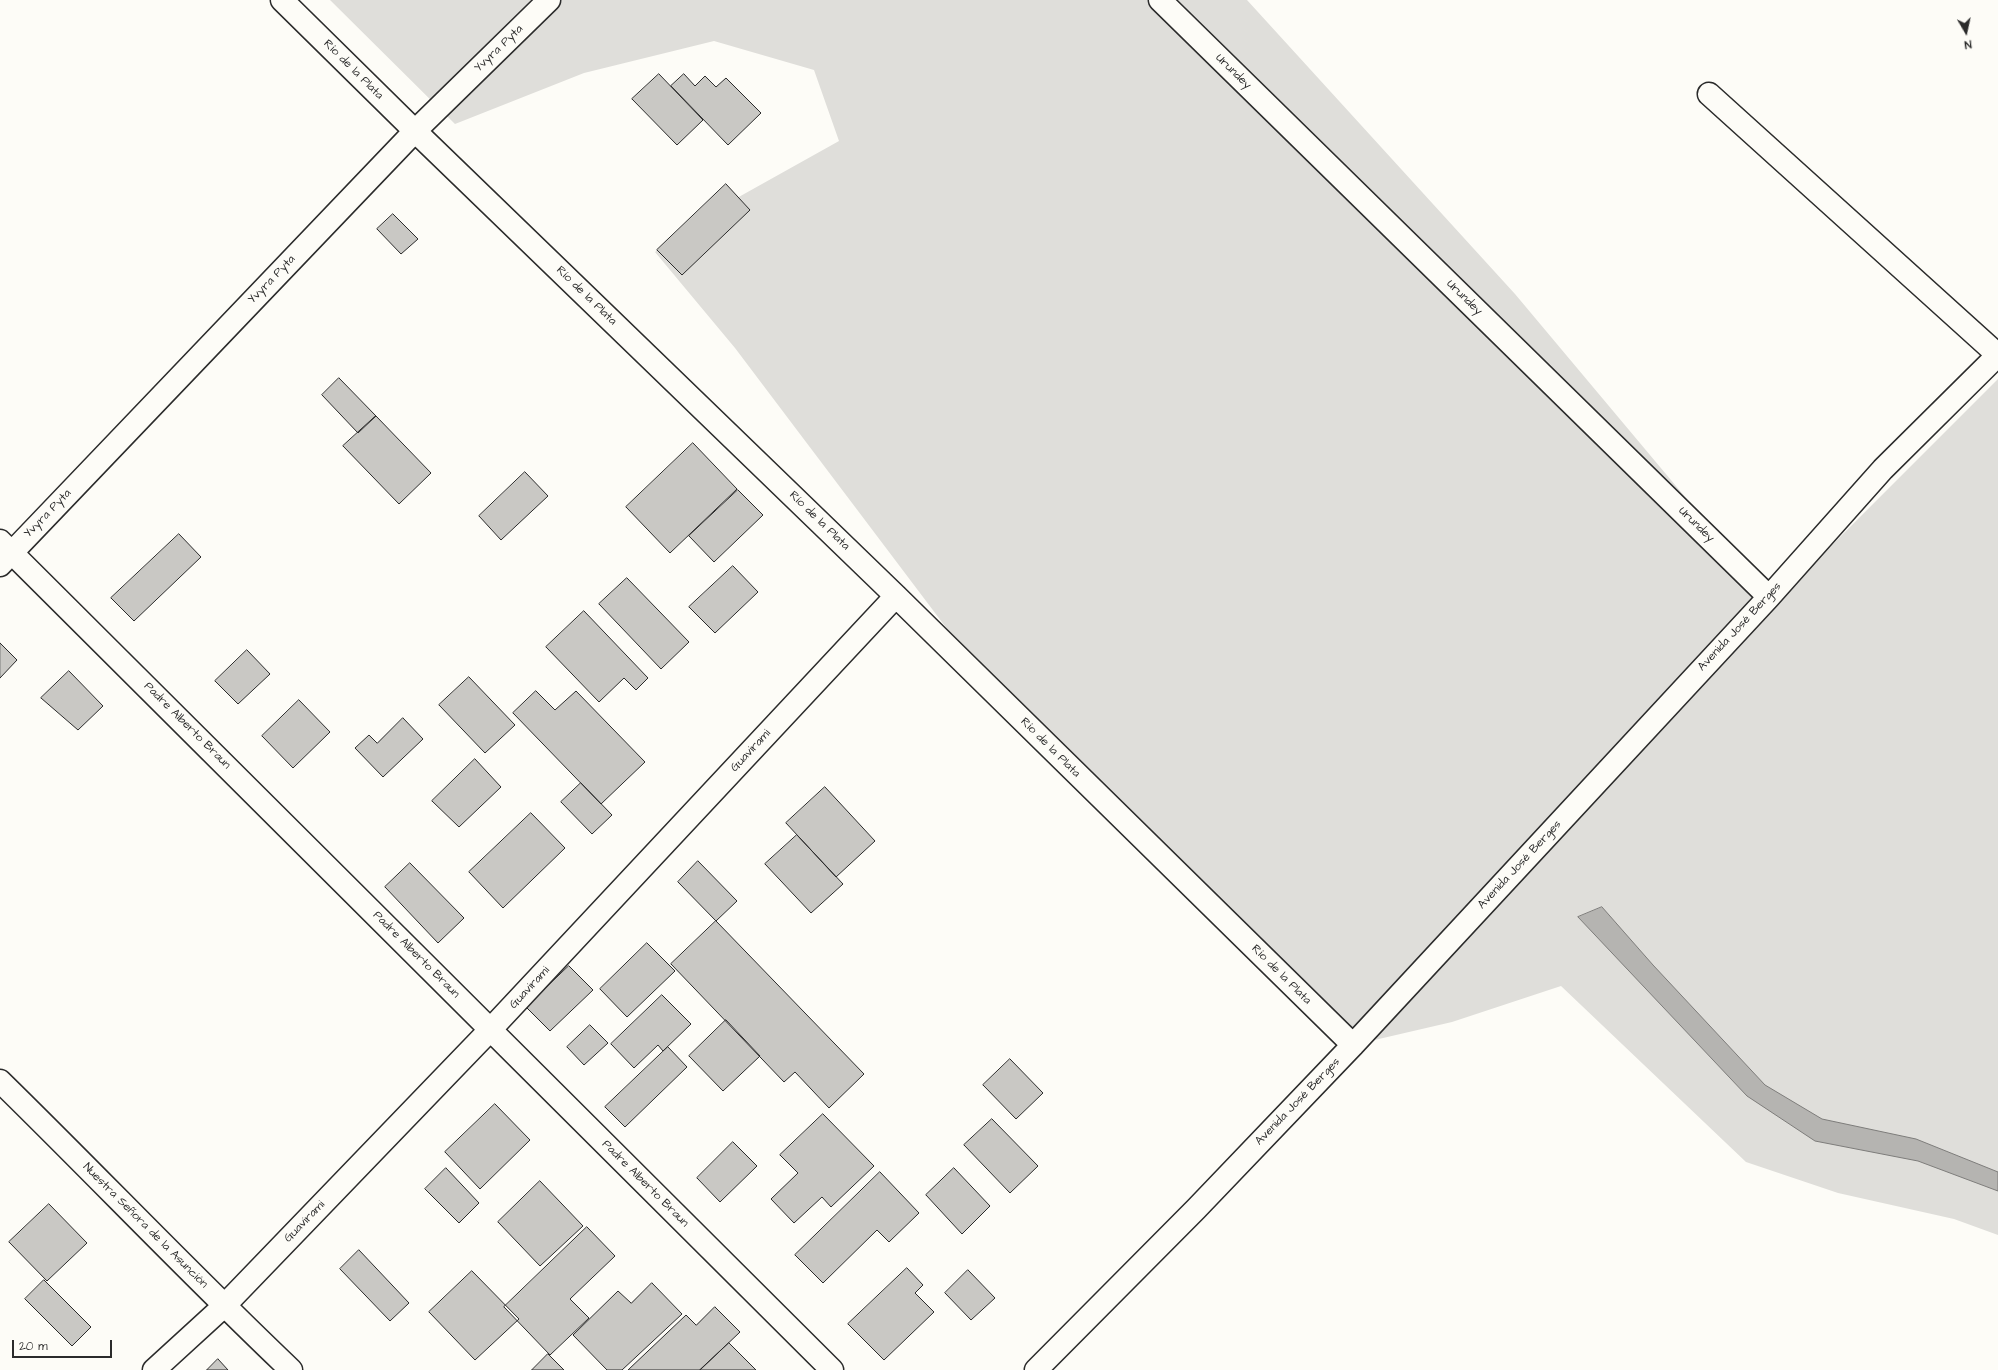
<!DOCTYPE html>
<meta charset="utf-8">
<style>
body{margin:0}
#map{position:relative;width:1998px;height:1370px;overflow:hidden;background:#fdfcf7;font-family:"Architects Daughter",sans-serif}
canvas{display:block}
.north{position:absolute;left:1946px;top:12px;width:40px;height:40px;-webkit-text-stroke:3px #fdfcf7;paint-order:stroke;rotate:171deg;font-size:11px;font-weight:700;line-height:16px;text-align:center;color:#2b2b2b}
.north::after{content:'';display:block;margin:auto;width:14px;height:18px;background:#2b2b2b;clip-path:polygon(50% 0,100% 100%,50% 72%,0 100%)}
.scale{position:absolute;left:12px;top:1340px;width:100px;height:18px;box-sizing:border-box;border:2px solid #2b2b2b;border-top:0;padding-left:5px;font-size:12px;line-height:14px;white-space:nowrap;color:#2b2b2b;-webkit-text-stroke:3px #fdfcf7;paint-order:stroke}
</style>
<div id="map">
<canvas width="1998" height="1370"></canvas>
<div class="north">N</div>
<div class="scale">20 m</div>
</div>
<script>
const context = document.querySelector('canvas').getContext('2d');
context.lineJoin = 'round';
function paint(path, color) { context.fillStyle = color; context.fill(path, 'evenodd'); }
function trace(path, color, width, dash) { context.strokeStyle = color; context.lineWidth = width; context.lineCap = dash ? 'butt' : 'round'; context.setLineDash(dash || []); context.stroke(path); }
function write(font, color, halo, rows, align = 'center') {
  context.font = font + ' "Architects Daughter",sans-serif'; context.lineWidth = 3; context.setLineDash([]); context.textBaseline = 'middle'; context.strokeStyle = halo; context.fillStyle = color; for (const [text, x, y, turn = 0] of rows) {
    context.save(); context.translate(x, y); context.rotate((+turn || 0) * Math.PI / 180); context.textAlign = isNaN(turn) ? turn : align; if (halo) context.strokeText(text, 0, 0); context.fillText(text, 0, 0); context.restore();
  }
}
const green = new Path2D(`
 M330 0H1247L1515 294 1769 597H1780L1998 379V1235L1954 1219 1838 1193 1746 1162 1561 986 1452 1022 1353 1045 997 695 735 348 655 252 685 227 839 141 814 70 714 41 584 73 455 124Z`);
const water = new Path2D(`
 M1602 907 1653 965 1765 1085 1822 1119 1916 1139 1998 1172V1191L1918 1161 1815 1141 1747 1096 1578 917Z`);
const building = new Path2D(`
 M659 74 703 120 677 145 632 99Z
 M684 74 695 86 705 76 716 87 726 78 761 113 728 145 671 86Z
 M726 184 750 210 682 275 657 250Z
 M393 214 418 239 401 254 377 229Z
 M339 378 376 416 358 433 322 395Z
 M376 416 431 473 399 504 343 446Z
 M693 443 737 489 670 553 626 507Z
 M525 472 548 496 501 540 479 516Z
 M738 490 763 515 714 562 689 536Z
 M179 534 201 557 134 621 111 598Z
 M733 566 758 592 715 633 689 607Z
 M627 578 689 642 661 669 599 604Z
 M584 611 648 678 636 690 624 678 599 702 546 647Z
 M0 643 17 660 0 678Z
 M247 650 270 674 238 704 215 681Z
 M69 671 103 706 78 730 41 698Z
 M469 677 515 725 485 753 439 705Z
 M536 691 555 710 576 691 645 762 601 804 513 713Z
 M299 700 330 732 293 768 262 736Z
 M403 718 423 739 383 777 355 748 369 735 377 743Z
 M475 759 501 787 459 827 432 801Z
 M581 783 612 815 592 834 561 802Z
 M825 787 875 841 836 877 786 823Z
 M531 813 565 848 503 908 469 872Z
 M797 835 843 884 811 913 765 864Z
 M698 861 737 901 716 921 678 882Z
 M410 863 464 918 438 943 385 887Z
 M716 921 864 1074 829 1108 795 1072 784 1082 671 964Z
 M647 943 675 971 627 1017 600 989Z
 M569 966 593 990 550 1031 526 1007Z
 M662 995 691 1024 663 1051 658 1045 634 1068 611 1044Z
 M726 1020 760 1056 723 1091 689 1056Z
 M590 1025 608 1043 584 1065 567 1047Z
 M668 1047 687 1067 625 1127 605 1107Z
 M1010 1059 1043 1093 1016 1119 983 1085Z
 M495 1104 530 1140 480 1189 445 1152Z
 M823 1114 874 1166 831 1207 822 1197 794 1223 771 1199 798 1173 780 1155Z
 M992 1119 1038 1166 1010 1193 964 1145Z
 M733 1142 757 1166 720 1202 697 1178Z
 M446 1168 479 1203 459 1223 425 1189Z
 M954 1168 990 1206 962 1234 926 1195Z
 M880 1172 919 1213 889 1242 877 1230 823 1283 795 1255Z
 M540 1181 583 1226 540 1266 498 1222Z
 M49 1204 87 1243 47 1281 9 1242Z
 M587 1227 615 1256 570 1299 589 1318 550 1355 504 1307Z
 M359 1250 409 1303 390 1321 340 1269Z
 M907 1268 923 1285 915 1293 934 1312 884 1360 848 1324Z
 M968 1270 995 1298 971 1320 945 1293Z
 M472 1271 519 1319 475 1360 429 1312Z
 M44 1280 91 1327 72 1346 25 1299Z
 M652 1283 682 1314 622 1370H607L573 1335 618 1291 631 1303Z
 M715 1307 740 1332 700 1370H628L686 1315 696 1325Z
 M729 1343 756 1370H700Z
 M548 1354 564 1370H532Z
 M218 1359 228 1370H207Z`);
const minor = new Path2D(`
 M282 0 415 131 896 596 1353 1045
 M1160 0 1769 597
 M1709 94 1998 355
 M0 541 832 1370
 M0 565 415 131 549 0
 M0 1081C98 1177 192 1276 291 1370
 M154 1370 224 1306 490 1030 896 596
 M1036 1370 1196 1209 1353 1045 1769 597 1883 469 1998 355`);
const streetNames = [
 ["Yvyra Pyta",499,49,-44],
 ["Río de la Plata",353,70,45],
 ["Urundey",1233,72,44],
 ["Yvyra Pyta",272,280,-46],
 ["Río de la Plata",586,296,44],
 ["Urundey",1464,298,44],
 ["Yvyra Pyta",48,514,-46],
 ["Río de la Plata",819,521,44],
 ["Urundey",1696,525,44],
 ["Avenida José Berges",1740,627,-47],
 ["Padre Alberto Braun",187,726,45],
 ["Río de la Plata",1050,748,45],
 ["Guavirami",751,751,-47],
 ["Avenida José Berges",1520,865,-47],
 ["Padre Alberto Braun",416,955,45],
 ["Río de la Plata",1281,975,45],
 ["Guavirami",530,988,-47],
 ["Avenida José Berges",1298,1102,-46],
 ["Padre Alberto Braun",645,1184,45],
 ["Guavirami",305,1222,-46],
 ["Nuestra Señora de la Asunción",145,1226,45]
];
paint(green, '#dfdeda');
paint(water, '#b5b4b1');
trace(water, '#7e7d7b', 1);
paint(building, '#c9c8c4');
trace(building, '#2b2b2b', 1);
trace(minor, '#2b2b2b', 25);
trace(minor, '#fdfcf7', 22);
write('12px', '#2b2b2b', '#fdfcf7', streetNames);
</script>
